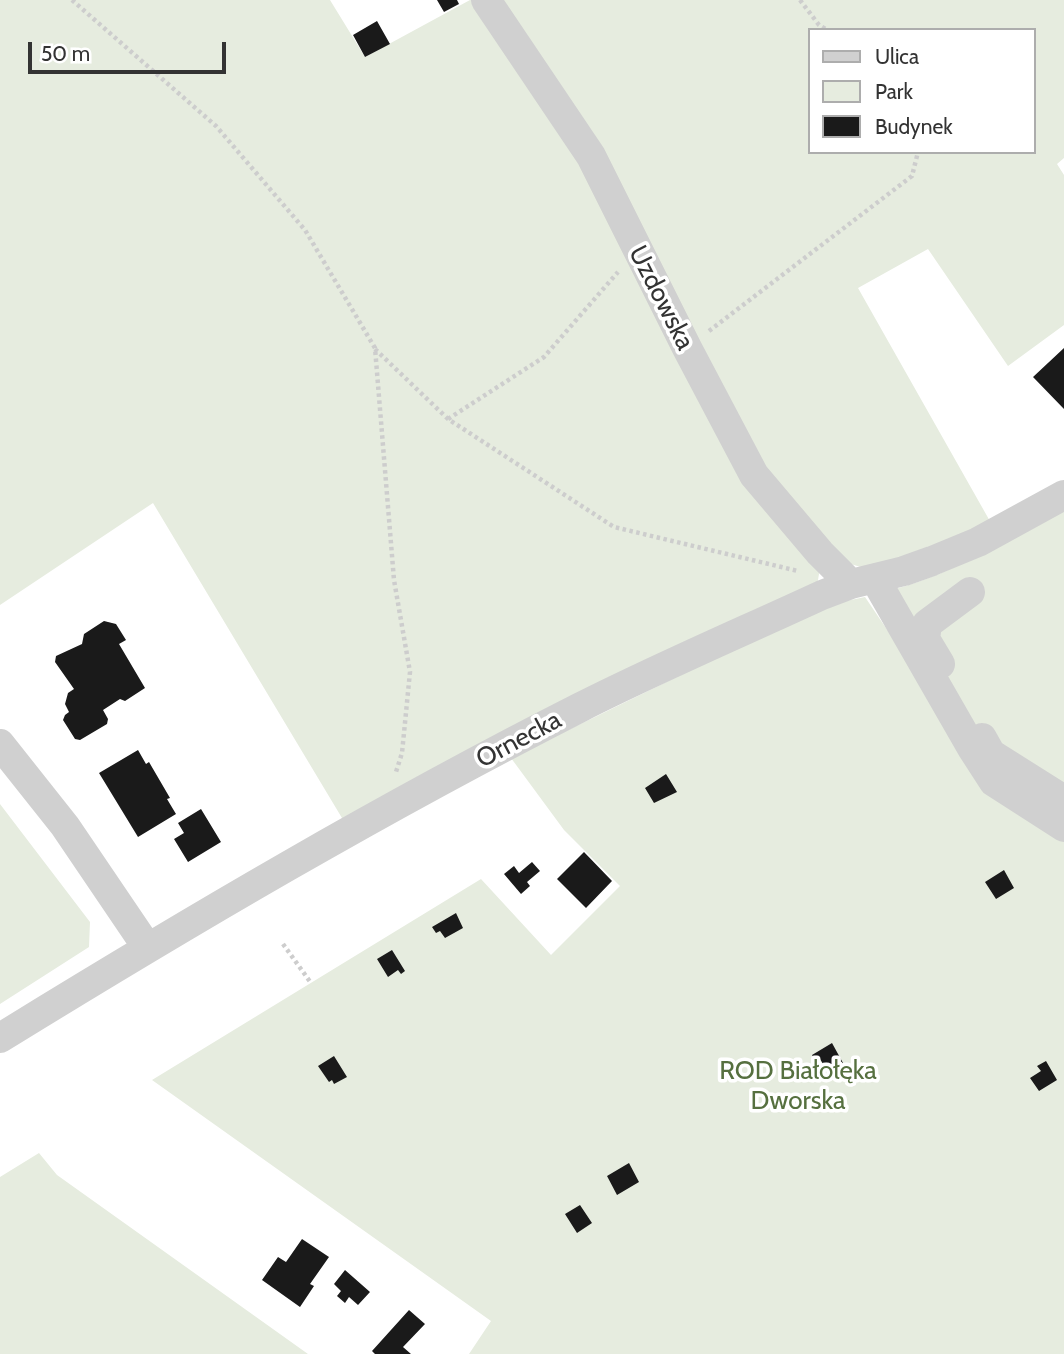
<!DOCTYPE html>
<meta charset="utf-8">
<style>
body{margin:0}
#map{position:relative;width:1064px;height:1354px;overflow:hidden;background:#fff;font-family:Cabin,sans-serif}
canvas{display:block}
.legend{position:absolute;left:808px;top:28px;width:228px;height:126px;box-sizing:border-box;background:#fff;border:2px solid #adadad;margin:0;padding:9px 12px;list-style:none;font-size:21px;color:#333}
.legend li{display:flex;align-items:center;gap:14px;height:35px}
.legend b{width:35px;border:2px solid #adadad}
.scale{position:absolute;left:28px;top:42px;width:198px;height:32px;box-sizing:border-box;border:4px solid #333;border-top:0;padding-left:9px;font-size:21px;line-height:24px;white-space:nowrap;color:#333;-webkit-text-stroke:5px #fff;paint-order:stroke}
</style>
<div id="map">
<canvas width="1064" height="1354"></canvas>
<ul class="legend">
<li><b style="height:9px;background:#d0d0d0"></b>Ulica</li>
<li><b style="height:19px;background:#e6ecdf"></b>Park</li>
<li><b style="height:19px;background:#1a1a1a"></b>Budynek</li>
</ul>
<div class="scale">50 m</div>
</div>
<script>
const ctx = document.querySelector('canvas').getContext('2d');
ctx.lineJoin = 'round';
function fillPath(path, color) { ctx.fillStyle = color; ctx.fill(path, 'evenodd'); }
function stroke(path, color, width, dash) { ctx.strokeStyle = color; ctx.lineWidth = width; ctx.lineCap = dash ? 'butt' : 'round'; ctx.setLineDash(dash || []); ctx.stroke(path); }
function label(font, color, halo, rows, align = 'center') {
  ctx.font = font + ' Cabin,sans-serif'; ctx.lineWidth = 7; ctx.setLineDash([]); ctx.textBaseline = 'middle'; ctx.strokeStyle = halo; ctx.fillStyle = color; for (const [text, x, y, turn = 0] of rows) {
    ctx.save(); ctx.translate(x, y); ctx.rotate((+turn || 0) * Math.PI / 180); ctx.textAlign = isNaN(turn) ? turn : align; if (halo) ctx.strokeText(text, 0, 0); ctx.fillText(text, 0, 0); ctx.restore();
  }
}
fillPath(new Path2D(`
 M0 0H330L365 57 470 0H478L583 163 820 568 817 586 345 823 153 503 0 605Z
 M492 0H1064V158L1057 164 1064 175V325L1008 366 928 249 858 288 991 523 871 570 837 560 782 497ZM810 30H1034V152H810Z
 M1064 503V817L999 776 895 589C957 572 1011 539 1064 503Z
 M865 597 890 634 1064 841V1354H469L491 1321 152 1080 481 879 551 955 620 886 564 830 511 758 822 606Z
 M0 804 90 922 89 947 0 1004Z
 M39 1153 57 1175 308 1354H0V1177Z`), '#e6ecdf');
fillPath(new Path2D(`
 M437 0H457L459 4 444 12Z
 M377 21 390 44 365 57 353 35Z
 M1064 348V409L1033 377Z
 M104 621 116 624 126 640 119 644 145 688 125 701 120 699 103 710 108 719 107 724 80 740 75 739 63 720 65 715 69 712 65 704 68 693 74 689 55 662 56 656 82 644 84 634Z
 M138 750 146 764 149 762 170 798 167 799 176 814 138 837 99 773Z
 M666 774 677 792 654 803 645 788Z
 M201 809 221 842 188 862 174 839 184 833 178 823Z
 M584 852 612 881 586 908 557 879Z
 M532 862 540 871 527 882 530 886 521 894 504 874 514 866 519 873Z
 M1004 870 1014 888 996 899 985 882Z
 M456 913 463 928 445 938 440 931 436 933 432 927Z
 M392 950 405 971 401 974 398 970 388 977 377 959Z
 M832 1043 843 1063 828 1072 820 1059 816 1062 812 1055Z
 M334 1056 347 1077 334 1084 332 1080 329 1082 318 1066Z
 M1046 1061 1057 1080 1039 1091 1030 1078 1041 1071 1037 1066Z
 M629 1163 639 1182 617 1195 607 1176Z
 M580 1205 592 1223 577 1233 565 1214Z
 M302 1239 329 1257 310 1284 314 1286 300 1307 262 1280 278 1257 286 1262Z
 M345 1270 370 1292 358 1305 349 1297 345 1303 337 1296 341 1291 334 1284Z
 M409 1310 425 1324 403 1347 411 1354H375L372 1351Z`), '#1a1a1a');
stroke(new Path2D(`
 M72 0 216 126 305 230 375 348 394 580 410 672 402 753 396 772
 M800 0 819 25 827 30
 M709 331 912 176 918 152
 M375 349 448 419 614 527 798 571
 M448 419 544 357 618 272
 M283 944 311 983`), '#cdcdcd', 4.5, [3.5, 3.5]);
stroke(new Path2D(`
 M486 0 591 156 687 348 754 475 820 553 851 584
 M875 579 972 748 994 782 1064 827
 M940 664 925 639 927 624 970 592
 M982 738 991 754 1064 800
 M0 744 65 826 147 947
 M0 1038C190 921 382 808 581 707 660 667 742 632 822 595L851 584 904 571 932 561 978 542 1064 495`), '#d0d0d0', 30);
label('26px', '#333', '#fff', [
 ["Uzdowska",661,298,63],
 ["Ornecka",519,740,-28]
]);
label('26px', '#56703f', '#fff', [
 ["ROD Białołęka",798,1071],
 ["Dworska",798,1101]
]);
</script>
